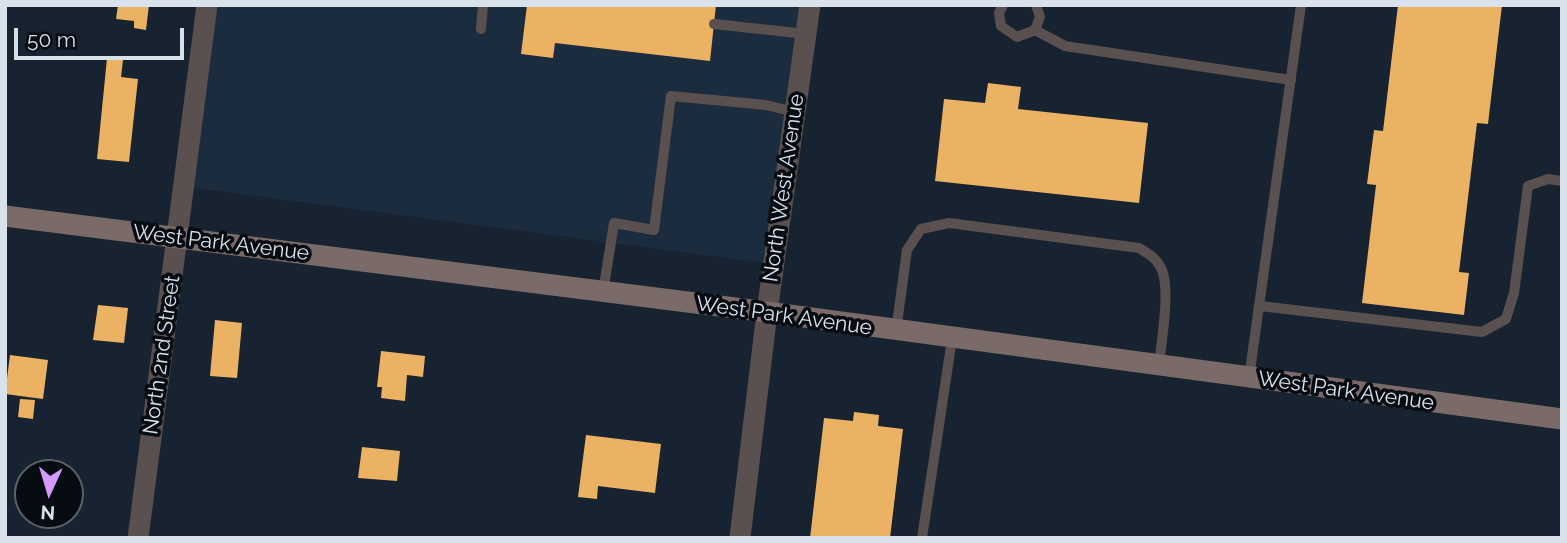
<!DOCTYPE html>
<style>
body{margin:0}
#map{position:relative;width:1567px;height:543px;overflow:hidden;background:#172330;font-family:Raleway,sans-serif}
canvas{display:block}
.frame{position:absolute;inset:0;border:7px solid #d9e1ea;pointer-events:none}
.north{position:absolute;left:14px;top:459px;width:70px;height:70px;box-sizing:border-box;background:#070c12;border:2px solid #5b6168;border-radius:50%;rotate:184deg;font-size:19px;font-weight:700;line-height:28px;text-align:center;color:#d9e1ea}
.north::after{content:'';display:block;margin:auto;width:24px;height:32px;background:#d59bfa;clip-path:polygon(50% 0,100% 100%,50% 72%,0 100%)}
.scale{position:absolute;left:14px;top:28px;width:170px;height:32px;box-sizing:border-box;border:4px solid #d9e1ea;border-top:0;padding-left:9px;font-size:21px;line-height:24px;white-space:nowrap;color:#d9e1ea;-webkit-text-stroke:5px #070c12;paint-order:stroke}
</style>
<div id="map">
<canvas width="1567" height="543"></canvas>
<div class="frame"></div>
<div class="north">N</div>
<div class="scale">50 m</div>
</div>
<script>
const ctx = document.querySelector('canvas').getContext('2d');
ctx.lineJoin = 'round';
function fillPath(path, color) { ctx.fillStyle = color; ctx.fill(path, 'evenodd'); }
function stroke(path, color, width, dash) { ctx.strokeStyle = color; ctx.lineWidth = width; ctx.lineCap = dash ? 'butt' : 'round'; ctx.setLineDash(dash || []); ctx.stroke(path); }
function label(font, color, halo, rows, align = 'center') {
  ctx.font = font + ' Raleway,sans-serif'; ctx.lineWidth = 7; ctx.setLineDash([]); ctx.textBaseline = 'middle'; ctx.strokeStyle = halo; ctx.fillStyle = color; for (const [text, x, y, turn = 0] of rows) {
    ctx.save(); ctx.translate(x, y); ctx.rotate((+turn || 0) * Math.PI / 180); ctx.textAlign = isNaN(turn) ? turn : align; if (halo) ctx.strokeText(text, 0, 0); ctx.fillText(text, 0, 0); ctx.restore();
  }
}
fillPath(new Path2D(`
 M210 5H808L773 264 187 187Z`), '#1b2c3e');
fillPath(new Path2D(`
 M118 5H149L146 30 134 28V21L116 19Z
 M527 5H716L710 61 555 43 553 58 521 54Z
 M1398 5H1502L1488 124 1477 123 1459 272 1469 273 1464 315 1362 303 1376 185 1367 184 1374 130 1383 131Z
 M107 58 123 60 121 77 138 79 129 162 97 159Z
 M988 83 1021 87 1018 109 1148 123 1139 203 935 181 944 99 985 103Z
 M98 305 128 308 124 343 93 340Z
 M215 320 242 323 237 378 210 376Z
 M381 351 425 356 423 377 407 375 405 401 381 398 382 387H377Z
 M10 355 48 360 43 399 5 394Z
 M20 399 35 400 33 419 18 417Z
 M854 412 879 415 878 426 903 429 890 538H810L824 418 853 421Z
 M586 435 661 444 655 493 598 486 597 499 578 497Z
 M362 447 400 451 397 481 358 478Z`), '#ecb263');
stroke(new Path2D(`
 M1003 5 999 13 1001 26 1017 37 1035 30 1040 17 1036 5
 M714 24 806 34
 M481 29 483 5
 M1035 30 1065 46 1291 80
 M603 292 614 223 654 230 671 96 766 105 795 112
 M1260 306 1482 332 1506 319 1514 293 1528 186 1548 179 1562 181
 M896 331 907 250 921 229 949 223 1139 248C1147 253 1155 257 1160 266 1172 285 1161 342 1159 366
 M1249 378 1301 5
 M922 538 952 339`), '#5a504f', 10);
stroke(new Path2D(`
 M138 538 207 5
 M740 538 767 312 810 5`), '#5a504f', 21);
stroke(new Path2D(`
 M5 216 767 312 1562 419`), '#7a6a68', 21);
label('21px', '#d9e1ea', '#070c12', [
 ["North West Avenue",784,188,-82],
 ["West Park Avenue",221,243,7],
 ["West Park Avenue",784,316,8],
 ["North 2nd Street",162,355,-82],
 ["West Park Avenue",1346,391,8]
]);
</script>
